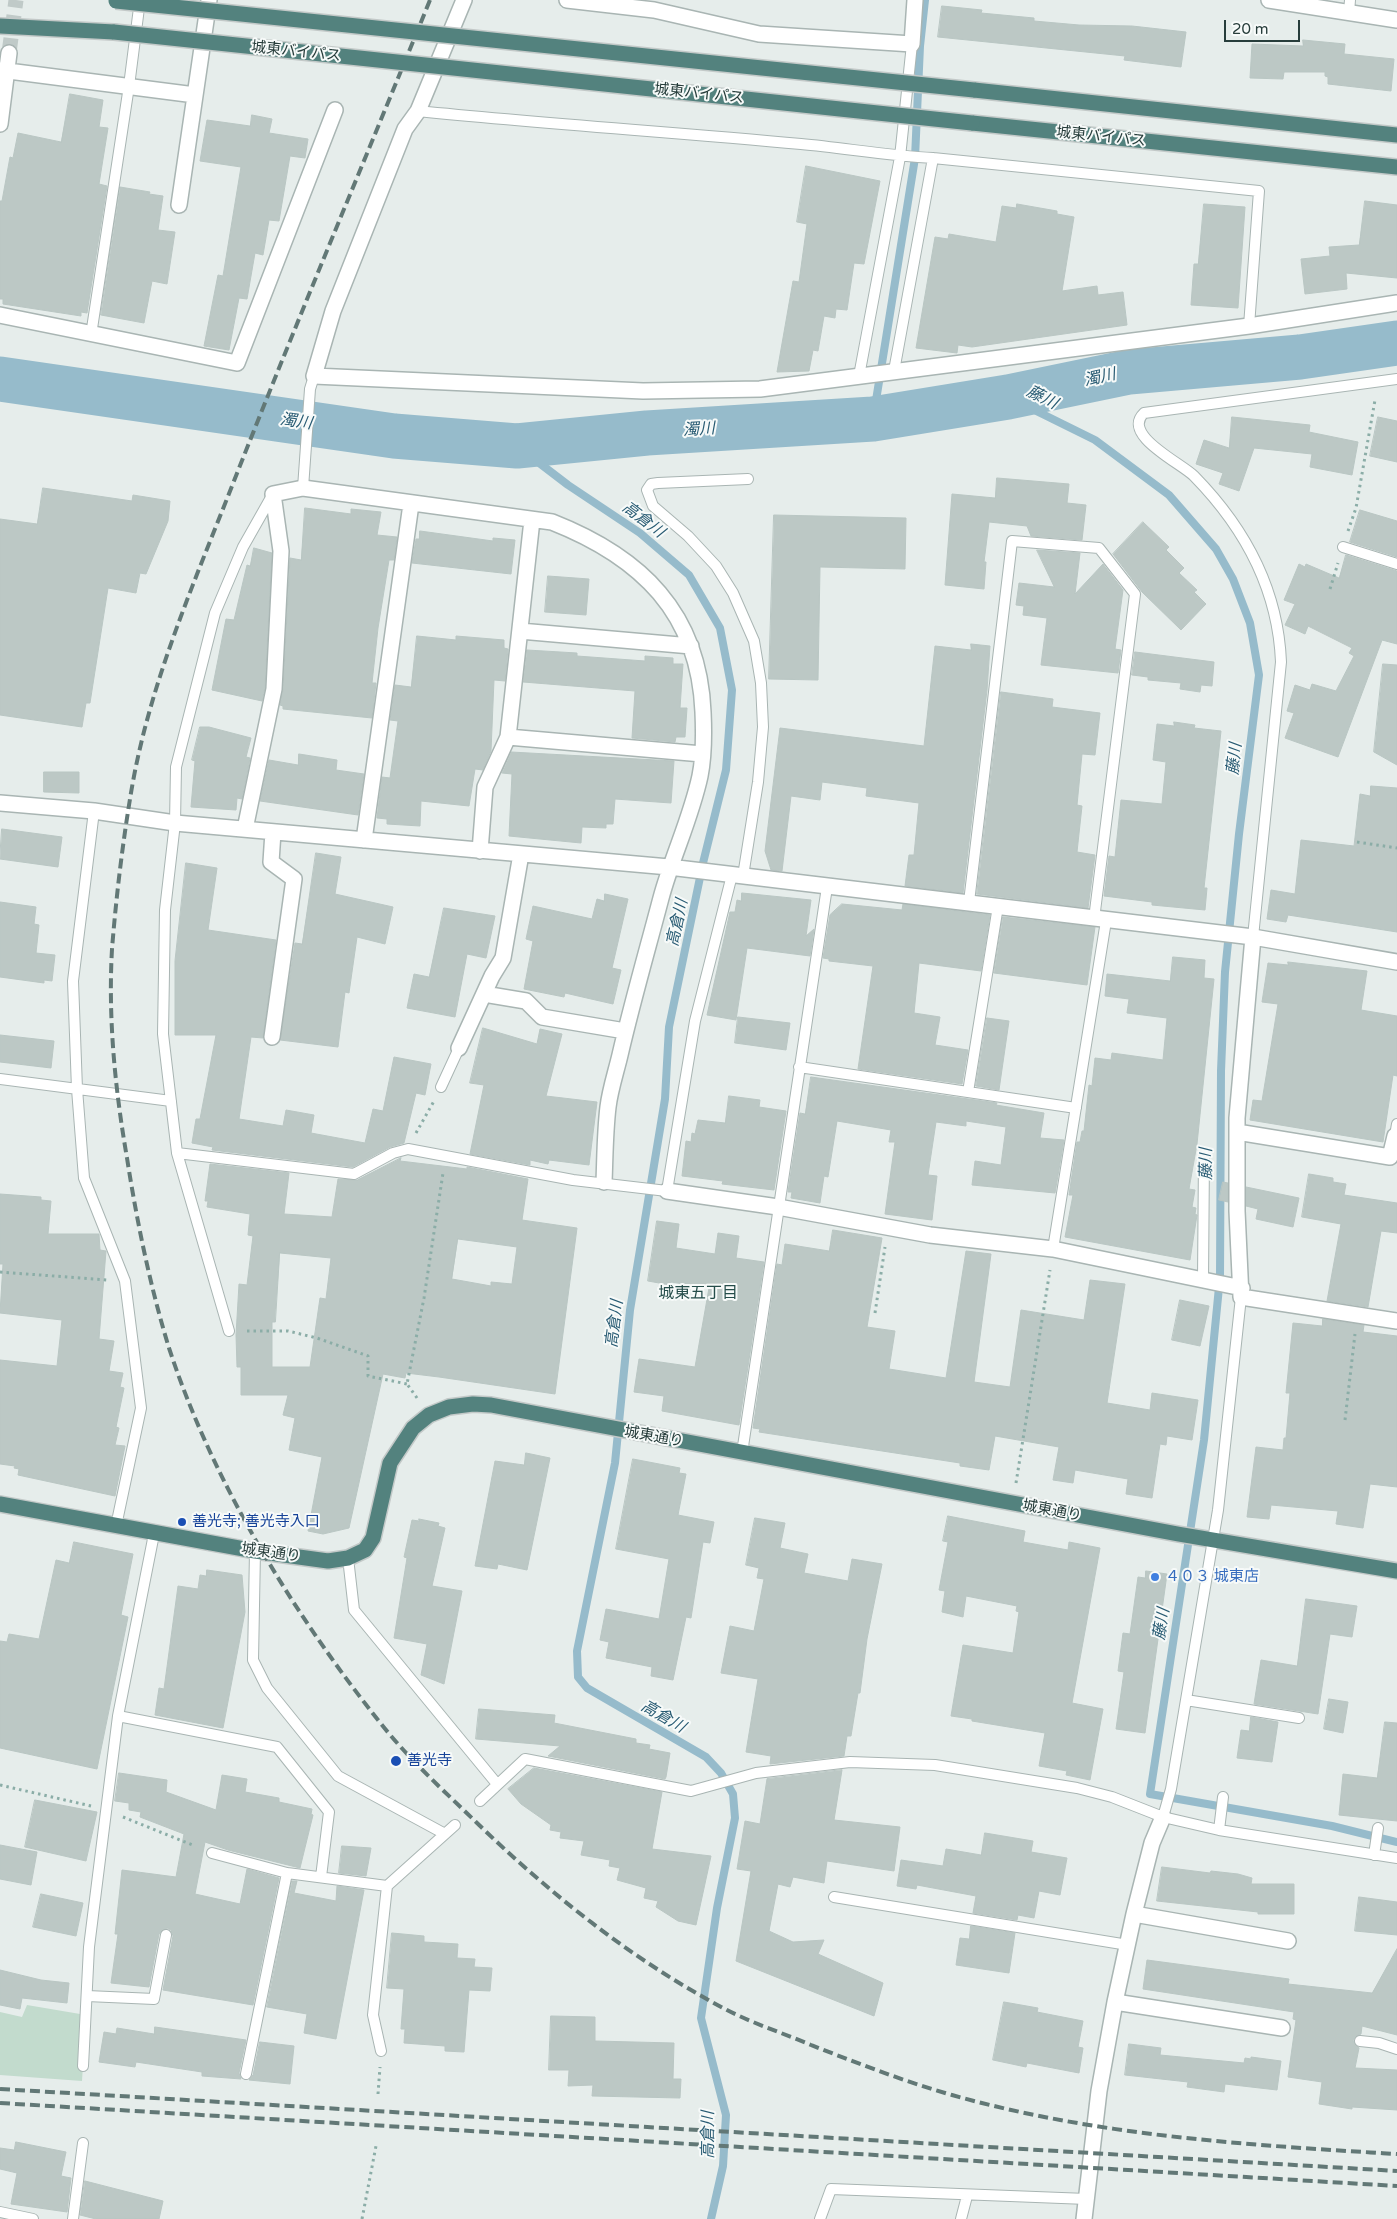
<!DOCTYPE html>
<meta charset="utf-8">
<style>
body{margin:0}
#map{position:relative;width:1397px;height:2219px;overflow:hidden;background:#e6edeb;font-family:"Varela Round",sans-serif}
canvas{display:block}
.scale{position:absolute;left:1224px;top:20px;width:76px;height:22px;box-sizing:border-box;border:2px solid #273d3b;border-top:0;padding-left:6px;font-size:15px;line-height:18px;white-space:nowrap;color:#273d3b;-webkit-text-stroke:4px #f7faf9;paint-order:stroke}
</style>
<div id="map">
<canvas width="1397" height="2219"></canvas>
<div class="scale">20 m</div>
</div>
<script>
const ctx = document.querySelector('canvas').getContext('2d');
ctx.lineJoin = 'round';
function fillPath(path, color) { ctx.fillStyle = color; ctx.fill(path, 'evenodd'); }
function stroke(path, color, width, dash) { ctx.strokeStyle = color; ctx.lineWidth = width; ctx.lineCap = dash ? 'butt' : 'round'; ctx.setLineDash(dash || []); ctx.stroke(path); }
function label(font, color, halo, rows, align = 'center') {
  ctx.font = font + ' "Varela Round","Noto Sans JP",sans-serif'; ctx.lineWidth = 4; ctx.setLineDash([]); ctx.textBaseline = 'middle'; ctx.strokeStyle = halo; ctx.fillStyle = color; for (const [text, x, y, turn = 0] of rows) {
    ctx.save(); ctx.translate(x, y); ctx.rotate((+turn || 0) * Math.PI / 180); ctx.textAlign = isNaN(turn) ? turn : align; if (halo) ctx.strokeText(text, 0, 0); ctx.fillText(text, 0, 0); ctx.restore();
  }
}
fillPath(new Path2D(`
 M27 2005 86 2015 82 2081 0 2075V2012L22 2017Z`), '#c2dbcd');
stroke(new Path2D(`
 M1008 397 1095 440 1169 495 1216 549 1233 579 1250 623 1259 675 1239 834 1225 972 1221 1071 1220 1277 1204 1440 1150 1794 1332 1826 1397 1842
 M873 419 915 158 920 46 925 0
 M517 446 568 485 640 533 689 575 720 628 732 690 726 770 703 863 669 1027 665 1099 630 1310 615 1463 577 1651 578 1677 587 1688 706 1757 721 1773 733 1794 735 1818 717 1908 701 2018 726 2115 723 2166 711 2219`), '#96bbcb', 8);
stroke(new Path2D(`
 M0 379 394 436 517 446 647 433 873 419 1008 397 1129 372 1300 357 1397 343`), '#96bbcb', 45);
const building = new Path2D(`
 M942 6 982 10 981 13 1034 18V21L1079 25 1132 26 1186 32 1181 67 1124 60 1125 56 938 37Z
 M1303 40 1345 44 1344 54 1394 59 1391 91 1328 84V77L1325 76V72H1284L1283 79 1250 78 1252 44 1303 46Z
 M70 94 103 100 99 127 108 128 99 184 107 186 87 313 81 312V316L3 304V299H0V201H2L10 157 13 158 18 133 61 142Z
 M252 115 272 119 269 133 308 139 305 158 290 156 279 221 269 220 263 255 255 253 247 299 239 298 229 350 204 346 218 275 223 276 241 167 200 161 207 120 250 126Z
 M806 166 880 181 864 264 854 263 847 310 836 309 835 318 824 316 818 351 813 350 809 371 777 372 793 281 799 282 807 224 797 222Z
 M120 187 150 192 149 194 163 196 158 230 175 232 167 284 152 281 144 323 101 315Z
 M1365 201 1397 205V278L1346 273 1347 289 1305 294 1301 259 1330 256 1329 247 1359 245Z
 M1017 204 1057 211V214L1074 217 1062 291 1097 286 1098 295 1123 292 1127 325 972 347 958 345 957 353 916 348 935 237 948 239 949 234 996 242 1002 206 1016 208Z
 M1204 204 1245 207 1238 308 1191 305 1194 264H1198Z
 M1232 417 1310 425 1309 432 1358 442 1352 475 1310 467 1312 454 1254 448 1239 491 1219 484 1223 473 1196 464 1204 440 1229 448Z
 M1378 417 1397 421V462L1370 456Z
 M997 478 1069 484 1067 503 1086 505 1082 540 1031 536 1027 526 989 522 984 562H986L984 589 945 585 952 494 995 498Z
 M43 488 132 501 133 495 170 501 168 521 146 574 140 573 136 593 108 588 90 703H86L82 727 0 715V519L37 524Z
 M305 508 351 514V509L381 512 377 535 397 537 394 560H389L378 628 372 683H376L372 718 283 709V706L280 705 283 689 290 558 301 560Z
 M1360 510 1397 521V557L1350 542Z
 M774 515 906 518 905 569 820 567 818 680 769 679Z
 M1143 522 1169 547 1166 550 1184 568 1179 573 1197 590 1194 592 1206 604 1181 630 1142 592 1113 554Z
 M420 531 493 541V538L515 540 511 574 412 563 416 539H419Z
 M254 548 272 553 265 688 262 701 212 690 226 619 234 620 247 565 250 566Z
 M1037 550 1080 553 1075 594 1103 564 1123 590 1115 649 1121 650 1118 673 1041 665 1047 618 1023 615 1024 606 1016 605 1019 583 1054 587Z
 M1346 555 1397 571V644L1382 640 1338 757 1285 738 1294 713 1287 711 1295 685 1310 690 1312 684 1336 691 1354 656 1349 653 1352 648 1308 626 1305 634 1285 625 1295 604 1284 600 1299 564 1305 567 1306 564 1339 578Z
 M548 576 589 579 586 615 545 612Z
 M417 636 456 640V636L504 640V648L508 649 505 681 494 680 491 751 483 770 475 769 469 806 421 801 420 826 387 824V819L377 818 382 777 390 778 398 721 390 720 395 685 411 687Z
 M971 644 990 646 987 690 963 893 905 886 909 855H914L919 803 866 796 867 788 822 782 820 800 791 796 782 871 771 870 765 851 780 728 924 746 935 646 971 650Z
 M527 650 577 653V656L645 661V656L673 658V664H683L680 708H687L685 737H676L675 742 632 738 635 691 523 682Z
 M1135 652 1214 662 1212 686 1201 685 1200 692 1180 689 1181 683 1148 680V677L1132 675Z
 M1383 664 1397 665V765L1374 752Z
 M1001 692 1053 699 1052 707 1100 713 1095 755 1082 754 1077 805 1082 806 1077 852 1095 855 1088 908 977 894Z
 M1174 722 1195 725 1194 728 1221 731 1204 888H1207L1205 910 1152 905V902L1104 896 1109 856 1115 857 1121 800 1162 804 1166 762 1153 760 1157 724 1174 726Z
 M200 727H209L251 738 246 757 250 758 242 799 237 798 236 810 191 807 195 761 192 760Z
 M511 752 674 761 671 803 615 799 613 824H606V828L582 827 581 843 509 836 512 774 502 773Z
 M299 754 337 760 336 770 364 774 358 815 260 801 269 760 298 765Z
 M44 772H79V793L44 792Z
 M1371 786 1397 788V932L1288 915 1286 922 1267 919 1271 890 1295 894 1301 840 1354 846 1360 794 1370 796Z
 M2 829 62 837 58 867 0 859Z
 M316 853 341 857 335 894 393 907 385 944 357 937 349 993 345 992 338 1047 280 1040 295 943 302 944Z
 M186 863 217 868 208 930 276 940 263 1038 251 1037 239 1119 283 1126 286 1110 314 1115 311 1133 365 1143 373 1109 383 1111 394 1057 431 1064 425 1095 416 1093 404 1143 390 1147 353 1167 212 1150 213 1147 192 1143 196 1119H200L216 1035H175V961Z
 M742 893 811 900 806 936 814 929 810 956 747 948 736 1020 707 1015 730 912H735L737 900 741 901Z
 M605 894 628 899 612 968 621 970 613 1004 565 993 564 997 524 989 533 941 526 939 533 906 592 919 597 899 604 901Z
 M0 902 36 907 34 924 39 925 36 953 55 955 52 981 44 980V983L0 977Z
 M842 904 902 910 903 904 990 915 981 971 919 963 914 1013 940 1017 935 1045 968 1050 962 1084 858 1069 873 966 829 961V959L823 958 830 915Z
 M444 908 495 916 486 958 467 954 455 1017 407 1008 414 974 429 977Z
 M1003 917 1095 927 1087 985 994 973Z
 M1173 957 1205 960 1204 978 1214 979 1197 1144 1189 1189 1195 1190 1192 1207 1196 1208 1195 1214 1197 1215 1190 1260 1065 1237 1073 1195H1069L1077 1142H1080L1082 1131H1084L1089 1085 1092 1086 1095 1058 1111 1060 1112 1053 1163 1060 1167 1018 1127 1013 1129 999 1105 996 1107 974 1170 981Z
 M1288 962 1367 971 1361 1010 1397 1016V1076L1393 1075 1383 1142 1250 1120 1253 1100 1262 1101 1278 1004 1262 1002 1268 963 1288 965Z
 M738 1017 790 1023 786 1050 735 1043Z
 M987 1018 1009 1021 999 1090 976 1086Z
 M483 1028 537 1044 540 1029 562 1034 546 1096 597 1102 589 1165 549 1160 548 1164 530 1160V1165L470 1154 484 1085 470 1083Z
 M0 1035 54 1041 51 1068 0 1062Z
 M811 1077 997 1103 996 1105 1044 1113 1040 1138 1064 1140 1055 1193 972 1185 975 1161 1001 1165 1006 1127 966 1121V1126L936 1122 928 1175 937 1176 932 1220 885 1214 895 1142H889L891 1130 837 1121 828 1177 824 1176 820 1203 791 1198 792 1192H788L800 1113 805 1114Z
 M729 1096 760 1100 759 1107 786 1111 774 1190 722 1184 723 1181 682 1176 686 1141 691 1142 692 1133 695 1134 698 1120 725 1123Z
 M401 1158 400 1161 467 1169V1167L528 1179 522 1220 577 1228 555 1394 439 1377 406 1373 405 1378 383 1374 349 1528 323 1534 308 1531 322 1457 289 1450 295 1418 283 1415 288 1395H241V1367H237L236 1335 239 1284 247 1285 253 1236 248 1235 250 1214 207 1207 208 1201H205L210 1164 289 1173 284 1214 332 1217 338 1179 357 1180ZM458 1239 517 1247 512 1284 491 1282V1286L452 1279ZM280 1253 331 1258 326 1299 320 1298 310 1367H272V1322H275Z
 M1309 1174 1333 1178V1182L1346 1184 1344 1195 1397 1203V1233L1381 1231 1368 1307 1327 1301 1341 1224 1302 1217Z
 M1223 1182 1228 1183V1202L1219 1200Z
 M1246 1187 1299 1198 1293 1227 1256 1219 1258 1209 1246 1206Z
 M0 1194 41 1197V1200L51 1201 48 1234H99L100 1250 106 1251 99 1339 114 1341 109 1371 123 1373 120 1387 124 1388 116 1427 119 1428 115 1445 125 1446 115 1496 18 1475 19 1469 14 1468 15 1466 0 1464V1360L57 1366 62 1320 0 1313 3 1264H0Z
 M657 1221 679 1224 676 1248 715 1254 718 1233 739 1236 736 1258 764 1262 739 1425 662 1411 664 1396 634 1392 639 1359 695 1367 709 1288 671 1282 670 1285 648 1281Z
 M833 1230 882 1238 867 1327 895 1331 889 1369 946 1378 966 1251 991 1254 974 1382 1010 1387 1021 1310 1084 1320 1090 1280 1125 1284 1107 1403 1150 1410 1152 1393 1198 1400 1192 1440 1167 1436 1166 1445 1160 1444 1152 1498 1126 1494 1128 1479 1075 1470 1073 1483 1053 1480 1059 1447 995 1436 989 1470 960 1466V1463L759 1432 760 1429 753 1428 777 1264 782 1265 785 1244 829 1251Z
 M1180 1300 1209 1306 1200 1346 1172 1340Z
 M1323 1319 1364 1325 1363 1332 1397 1336V1487L1370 1484 1363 1528 1336 1524 1338 1511 1271 1505 1269 1519 1247 1517 1256 1447 1283 1450 1284 1438H1286L1290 1393H1286L1293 1323 1322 1326Z
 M526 1453 550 1458 527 1570 498 1564 497 1569 475 1566 495 1461 524 1465Z
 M633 1459 680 1468 679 1473 686 1474 678 1515 714 1522 710 1543 703 1542 691 1618 686 1617 673 1680 651 1676 652 1667 606 1658 609 1642 600 1640 606 1609 659 1619 669 1559 616 1549Z
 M948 1516 1025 1531 1023 1542 1068 1550 1069 1542 1100 1548 1072 1703 1103 1709 1090 1780 1066 1775 1067 1771 1039 1766 1045 1733 972 1721V1719L951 1716 963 1645 1013 1653 1019 1612 1016 1611 1017 1606 966 1596 963 1617 942 1612 945 1591 939 1590 948 1542 943 1541Z
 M755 1518 785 1523 780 1548 808 1554 804 1573 848 1581 852 1559 882 1564 867 1639 860 1693H858L851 1736H847L844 1756 770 1764 771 1756 746 1752 758 1679 721 1673 730 1626 754 1631 764 1579 757 1578 759 1568 746 1565Z
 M419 1519 439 1523 438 1526 445 1528 432 1586 462 1591 444 1684 421 1675 427 1644 394 1638 407 1558 404 1557 412 1520 419 1521Z
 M74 1542 133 1554 121 1615 128 1617 97 1769 0 1748V1641L7 1642 9 1634 39 1639 56 1560 69 1563Z
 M207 1570 242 1575 245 1612 223 1728 155 1715 159 1688 164 1689 178 1586 198 1589 200 1575 206 1576Z
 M1146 1571 1167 1574 1145 1733 1116 1729 1124 1672 1118 1671 1123 1633 1130 1634 1138 1577 1145 1578Z
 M1306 1599 1357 1606 1352 1637 1330 1634 1318 1714 1254 1704 1261 1660 1297 1666Z
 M1329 1699 1348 1702 1343 1733 1324 1729Z
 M479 1709 555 1715 554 1723 636 1739V1743L650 1745 649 1749 670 1753 666 1777 665 1779 548 1756 560 1746 476 1739Z
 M1251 1717 1278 1722 1272 1762 1237 1758 1241 1730 1249 1731Z
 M1385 1722 1397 1723V1821L1339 1815 1343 1774 1377 1778Z
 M534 1768 662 1792 652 1849 711 1856 696 1925 678 1921 656 1907 658 1901 644 1898 646 1888 617 1880 620 1868 609 1866 610 1860 581 1855 584 1841 560 1838 561 1832 550 1830 551 1825 521 1804 508 1789Z
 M842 1770 834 1820 900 1827 894 1871 827 1861 824 1883 793 1877 790 1887 778 1884 769 1931 793 1942 824 1940 818 1954 883 1983 874 2016 736 1961 751 1871 737 1869 745 1821 760 1824 767 1779Z
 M119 1773 167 1780 166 1792 216 1810 222 1775 247 1779 245 1792 279 1798V1802L312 1809 311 1814 313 1815 300 1868 228 1850 205 1842 195 1894 240 1904 247 1869 279 1878 253 2005 163 1990 173 1936 171 1930 167 1928 159 1934 149 1987 111 1983 118 1934H115L122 1870 176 1877 184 1834 140 1817 141 1812 129 1810V1803L115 1801Z
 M35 1800 97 1812 86 1861 25 1847Z
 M985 1833 1033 1841 1031 1852 1067 1858 1060 1895 1039 1891 1034 1918 1018 1915 1017 1920 973 1913 976 1896 917 1885 916 1889 897 1886 901 1860 943 1866 946 1849 981 1855Z
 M0 1845 37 1852 31 1885 0 1879Z
 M342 1846 371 1848 366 1876 339 1873Z
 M1162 1867 1210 1873 1211 1871 1238 1874 1252 1878 1251 1884H1294V1914H1258V1912L1157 1901Z
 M292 1881H297L294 1893 336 1901 337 1886 364 1890 336 2039 304 2033 307 2014 267 2007Z
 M41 1894 83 1903 76 1936 33 1927Z
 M1359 1897 1397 1902V1935L1355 1931Z
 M971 1926 1015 1933 1009 1973 956 1965 960 1938 969 1939Z
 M392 1933 424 1936V1942L458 1944 457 1958 475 1959 474 1967 492 1968 490 1991 469 1990 464 2052 445 2051V2046L404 2043 405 2029H401L404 1989 387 1988Z
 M1397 1949V2035L1362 2026 1361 2034 1355 2037 1353 2041 1359 2048 1355 2068 1397 2070V2110L1352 2107V2109L1319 2104 1322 2082 1288 2077 1296 2020 1293 2019 1294 2012 1143 1989 1147 1960 1289 1979 1288 1984 1372 1993Z
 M0 1970 41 1980 69 1983 67 2003 22 1998 20 2009 0 2005Z
 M1004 2002 1038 2008 1037 2012 1083 2021 1078 2047 1083 2048 1079 2073 1027 2063 1026 2067 993 2060Z
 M551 2016 595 2017V2041L674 2043 673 2079H681L680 2098 592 2096 593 2085 568 2086 569 2070H549Z
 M155 2027 246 2040 239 2073 241 2079 202 2076V2072L136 2062 135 2067 99 2062 104 2032 116 2034 117 2028 154 2034Z
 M260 2042 294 2046 290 2084 249 2080 253 2075Z
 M1129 2044 1161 2048 1160 2055 1244 2063 1245 2058 1251 2059V2057L1281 2061 1277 2090 1225 2084 1224 2092 1187 2087 1188 2082 1125 2075Z
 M16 2142 66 2152 61 2176 71 2178 67 2212 11 2204 17 2173 0 2169V2148L14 2150Z
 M85 2181 163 2201 159 2219H96L80 2215Z`);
fillPath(building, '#bcc8c5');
stroke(building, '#b9c6c3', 1);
stroke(new Path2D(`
 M9 53 16 0`), '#c0cac8', 15, [15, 8]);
const service = new Path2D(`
 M1349 12 1350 0
 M418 111C545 124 673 132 801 144 845 148 889 156 933 158L1259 191 1249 326
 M91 335 129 86 140 0
 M894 371 933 158
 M859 376 900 157 912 44
 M303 488 310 389 314 376
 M1343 547 1397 564
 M94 811 73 981 77 1089 84 1178 125 1281 141 1408 116 1526
 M743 876 758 782 763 727 761 683 754 641 733 593 716 566 688 536 653 506 647 490 651 484 658 483 748 479
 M969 902 1012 541 1099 548 1135 594 1094 919
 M1253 937 1281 662C1278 589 1245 528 1194 476 1181 463 1121 435 1144 413L1397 379
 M799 1067 1076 1108
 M0 1079 171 1101
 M441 1087 459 1048
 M968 1092 998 906
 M1395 1136 1397 1124
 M177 1153 354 1174 393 1153 408 1149 573 1180 667 1191 695 1021 732 875
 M1053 1249 1106 921
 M1203 1280 1204 1155
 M229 1331 177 1153 163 1034 165 910 175 823 176 767 215 613 243 547 273 494
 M742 1453 827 887
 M255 1551 253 1660 267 1688 338 1776 445 1834
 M348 1558 354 1610 497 1784
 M1186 1700 1299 1718
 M118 1716 277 1747 329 1812 321 1877
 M480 1801 525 1759 691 1791 756 1773 850 1762 935 1765 1077 1788 1112 1797 1163 1817 1219 1830 1397 1858
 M1163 1817 1171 1789 1218 1510 1241 1297
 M1219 1830 1223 1797
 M212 1853 287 1873 387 1886
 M1374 1855 1378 1828
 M834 1897 1128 1945
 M87 1996 154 1999 166 1935
 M1360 2041 1379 2043 1397 2049
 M381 2051 373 2015 387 1886 455 1825
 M83 2066 89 1947 118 1716 154 1534
 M246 2074 287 1873
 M0 2212 33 2219
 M73 2219 83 2143
 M820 2219 831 2189 1087 2199
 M961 2219 967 2196`);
const minor = new Path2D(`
 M464 0 418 111 405 129 333 311 314 376 643 391 760 389 1249 326 1397 303
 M567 0 654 10 759 34 912 44 915 0
 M1269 0 1397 20
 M0 70 195 95
 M0 124 9 53
 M179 205 209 0
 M0 315 237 363 335 110
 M520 631 691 646
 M508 737 702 754
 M0 803 94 811 175 823 669 867 1253 937 1397 962
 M245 829 274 689 281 551 273 494 303 488 552 522C641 557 699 613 703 712 704 733 704 756 700 776 691 818 672 857 661 898 647 951 632 1003 620 1055 616 1072 610 1090 608 1107 605 1132 605 1157 604 1182
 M364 840 411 504
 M480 851 485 787 508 737 532 520
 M1253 937 1237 1118V1211L1241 1297 1397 1321
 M484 994 526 1001 542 1017 625 1031
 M272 1037 294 879 271 862 273 832
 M459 1048 492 976 503 958 521 854
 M1237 1132 1390 1157 1395 1136
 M667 1191 778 1207 930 1235 1053 1249 1242 1288
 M1134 1914 1288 1941
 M1115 2002 1282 2028
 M1084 2219 1099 2091 1115 2002 1134 1914 1152 1843 1163 1817`);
const trunk = new Path2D(`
 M0 26 114 32
 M974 90 1397 135
 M972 123 1397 167
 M0 1504 255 1551 328 1561 348 1558 365 1550 373 1538 390 1463 413 1428 429 1415 449 1407 473 1404 491 1405 1178 1534 1397 1571`);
stroke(service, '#a9b5b3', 12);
stroke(minor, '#a9b5b3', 18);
stroke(trunk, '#c3c9c8', 18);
stroke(new Path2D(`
 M1348 531 1356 508 1375 400
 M1330 589 1338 563
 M1357 842 1397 848
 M416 1133 434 1101
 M0 1272 107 1280
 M875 1313 885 1247
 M247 1331H288L317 1338 368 1356V1376L407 1384
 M417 1398 407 1384 424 1298 443 1173
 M1345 1420 1355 1334
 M1016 1483 1050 1270
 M0 1785 91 1806
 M123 1817 195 1846
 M378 2094 380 2067
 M362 2219 376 2146`), '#8bada7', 3, [2.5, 4]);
stroke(service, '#fff', 10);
stroke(minor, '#fff', 15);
stroke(trunk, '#53827e', 15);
stroke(new Path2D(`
 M430 0C364 162 296 323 232 486 192 588 147 690 130 799 122 848 116 899 112 949 108 1018 115 1089 127 1158 137 1222 150 1286 169 1348 213 1483 294 1615 382 1725 410 1760 444 1791 476 1822 550 1894 635 1962 727 2010 754 2024 783 2033 811 2045 857 2063 903 2081 952 2095 1097 2136 1247 2145 1397 2154
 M0 2089 1397 2171
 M0 2103 1397 2186`), '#627876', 4, [10, 5]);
const trunkBridge = new Path2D(`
 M116 1 974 90
 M114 32 972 123`);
stroke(trunkBridge, '#c3c9c8', 18, []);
stroke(trunkBridge, '#53827e', 15);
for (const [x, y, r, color] of [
 [182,1522,5,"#1a4fb4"],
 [1155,1577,5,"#3f7fe0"],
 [396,1761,6,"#1a4fb4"]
]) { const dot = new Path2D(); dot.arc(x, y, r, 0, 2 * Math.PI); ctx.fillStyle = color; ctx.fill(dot); stroke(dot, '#f7faf9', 2); }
label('15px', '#273d3b', '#f7faf9', [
 ["城東バイパス",296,52,6],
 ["城東バイパス",699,94,6],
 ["城東バイパス",1101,137,6],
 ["城東通り",654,1437,10],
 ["城東通り",1052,1511,11],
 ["城東通り",271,1553,8]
]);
label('15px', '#164399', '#f7faf9', [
 ["善光寺; 善光寺入口",192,1522],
 ["善光寺",407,1761]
], 'left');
label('15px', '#366cbe', '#f7faf9', [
 ["４０３ 城東店",1165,1577]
], 'left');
label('italic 16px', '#285b73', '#f7faf9', [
 ["濁川",1100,378,-12],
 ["藤川",1042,398,27],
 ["濁川",296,422,8],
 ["濁川",699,430,-4],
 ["高倉川",643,520,37],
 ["藤川",1235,759,-84],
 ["高倉川",678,923,-78],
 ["藤川",1207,1164,-90],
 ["高倉川",615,1324,-83],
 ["藤川",1162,1624,-81],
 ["高倉川",663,1717,30],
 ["高倉川",709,2135,-90]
]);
label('16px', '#254d4a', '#f7faf9', [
 ["城東五丁目",698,1294]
]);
</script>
